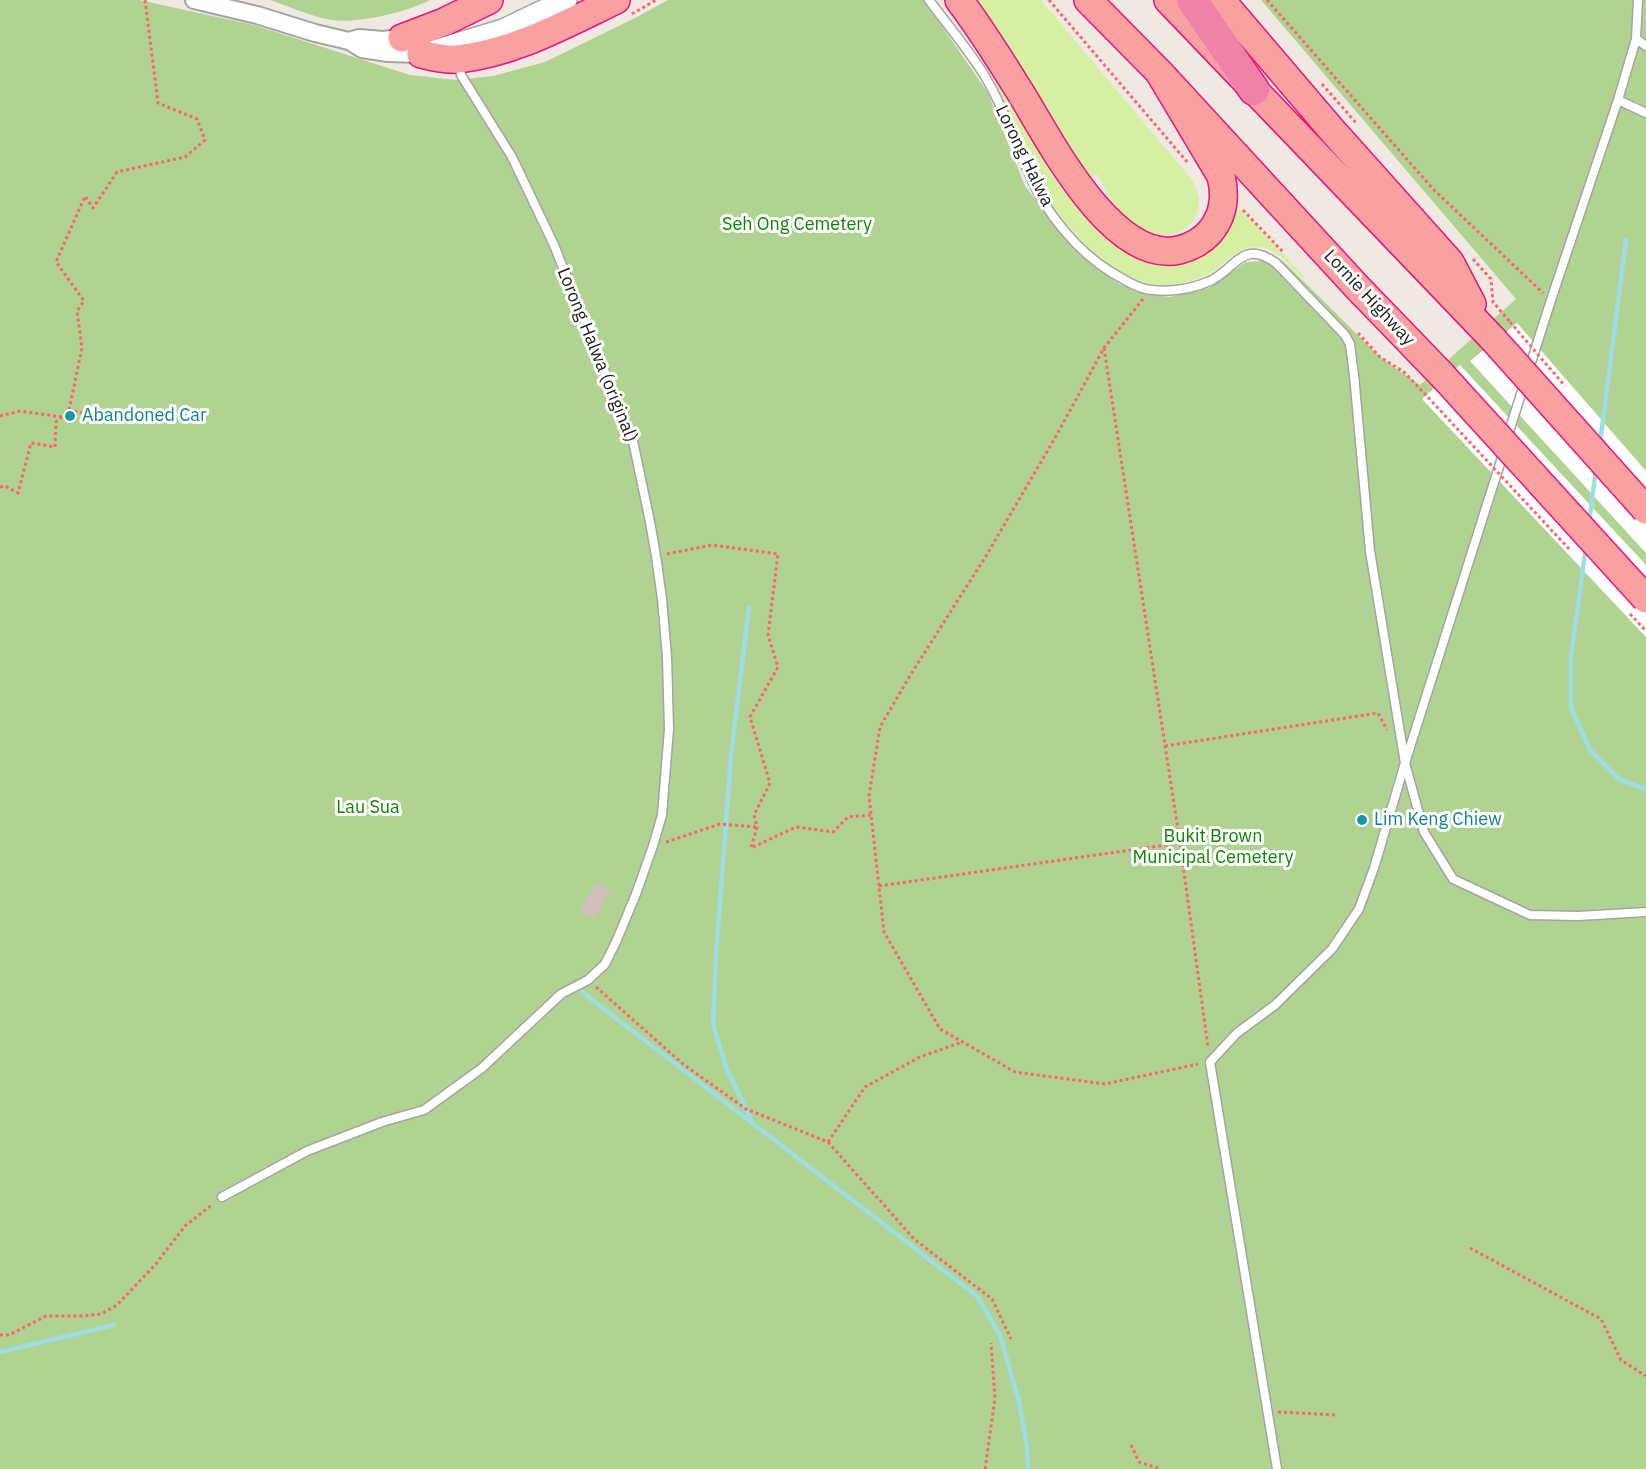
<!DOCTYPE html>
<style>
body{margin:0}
canvas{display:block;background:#f0e9e2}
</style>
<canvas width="1646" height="1469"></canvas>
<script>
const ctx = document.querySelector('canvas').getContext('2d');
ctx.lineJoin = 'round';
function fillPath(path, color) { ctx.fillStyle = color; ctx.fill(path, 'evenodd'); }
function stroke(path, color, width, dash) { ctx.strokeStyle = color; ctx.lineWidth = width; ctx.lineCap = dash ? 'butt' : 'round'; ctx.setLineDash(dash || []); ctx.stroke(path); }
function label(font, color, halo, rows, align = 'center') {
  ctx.font = font + ' "IBM Plex Sans",sans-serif'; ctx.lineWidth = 6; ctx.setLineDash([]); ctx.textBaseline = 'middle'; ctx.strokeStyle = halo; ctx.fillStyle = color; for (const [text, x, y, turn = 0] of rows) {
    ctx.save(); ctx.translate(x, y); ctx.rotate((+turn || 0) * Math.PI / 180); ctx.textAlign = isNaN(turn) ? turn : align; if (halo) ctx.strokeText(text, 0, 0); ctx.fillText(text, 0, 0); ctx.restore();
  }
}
fillPath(new Path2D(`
 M975 0H1041L1193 181C1195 187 1198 193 1199 199 1201 229 1168 244 1143 231 1121 219 1109 195 1097 174L1089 178 1009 49Z
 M999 81 1065 194 1073 191 1151 259 1231 203 1238 207 1307 279 1301 277C1289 265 1276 247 1257 247 1238 246 1226 264 1210 273 1142 309 1089 256 1051 204 1026 168 1014 123 995 84Z`), '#d5f0a2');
fillPath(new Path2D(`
 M0 0H139L254 25 410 75 456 80 493 76 545 62 637 17 668 0H924L988 93 1025 186 1067 241 1119 284 1141 293 1169 297 1209 288 1246 262 1282 260 1380 357 1420 385 1516 299 1261 0H1646V1469H0Z
 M270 0H430C407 12 357 24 331 20 313 17 288 6 270 0Z`), '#b0d392');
fillPath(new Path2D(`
 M1517 323 1646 471V553L1470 361Z
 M1460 365 1646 565V637L1422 399Z`), '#fff');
stroke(new Path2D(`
 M1600 443 1626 240
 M1589 523 1596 469
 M1586 546 1571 657V707L1590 750 1620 780 1646 789
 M749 607 731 756 716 956 713 1024 726 1067 752 1122
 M582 992 977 1296 1000 1335 1019 1402 1027 1447 1028 1469
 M0 1352 114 1325`), '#9ddee2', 4.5);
fillPath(new Path2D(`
 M596 882 610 890 595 920 580 911Z`), '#d0c0bb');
const service = new Path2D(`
 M929 0C947 24 967 48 983 73 1003 106 1015 142 1030 176 1045 212 1078 252 1111 272 1123 279 1138 289 1152 290 1172 292 1192 289 1210 281 1237 268 1242 239 1276 263L1345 335 1350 344 1354 375 1370 551 1405 763 1424 832 1453 879 1530 915 1578 916 1646 912
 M1636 39 1646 46
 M1618 100 1646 113
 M1507 438 1551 300 1618 100 1636 39 1638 0
 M222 1197 307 1151 382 1122 424 1110 482 1068 561 994 588 980 605 964 616 942 636 894 653 846 662 815 669 729 667 657 662 599 656 556 650 522 633 441 573 293 554 245 512 157 461 75 459 63
 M1277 1469 1210 1062 1237 1033 1275 1005 1332 949 1359 909 1374 868 1405 763 1504 451`);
const minor = new Path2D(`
 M194 0 257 15 315 33 349 41 362 49 388 53 421 54
 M349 41 359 38 383 40 402 38`);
const tertiary = new Path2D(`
 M427 53 503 30 566 0`);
const trunk = new Path2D(`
 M959 0C982 30 1002 63 1022 95 1050 141 1113 265 1179 250 1191 247 1202 241 1210 232 1224 215 1226 197 1221 176L1159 72
 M1088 0 1159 72 1357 287 1442 375
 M1168 0 1493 339
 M1221 0 1331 129 1450 262 1472 304
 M402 38 444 22 489 0
 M421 54C433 57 445 60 458 59 514 53 566 24 616 0`);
const motorway = new Path2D(`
 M1192 0 1254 90`);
stroke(service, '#a4a4a4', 11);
stroke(minor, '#a4a4a4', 20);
stroke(tertiary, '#a4a4a4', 24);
stroke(trunk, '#eb1281', 30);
stroke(motorway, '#eb1281', 33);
stroke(new Path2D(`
 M1049 0 1188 163
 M1267 0 1433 189 1543 293
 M632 14 656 0
 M1322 84 1357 124
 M1243 210 1284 253
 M1473 259 1491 279 1493 302 1510 322
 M1143 299 1104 348 1055 438 986 556 911 674 880 727 869 796 884 932 940 1029 1015 1072 1105 1084 1198 1064
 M1358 333 1380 357 1404 372 1424 393
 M1104 348 1180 843 1208 1047
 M69 410 82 348 77 311 84 301 56 262 85 196 93 208 117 172 185 157 205 140 197 119 158 103 145 0
 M0 416 20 411 62 417
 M0 487 5 486 18 493 31 443 55 447 56 422 69 410 100 417
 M667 554 712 545 778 554 768 635 778 667 750 717 770 783 754 815 757 827 751 848 796 827 833 832 848 817 871 815
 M1165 746 1378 713 1387 730
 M666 842 720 824 757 827
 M879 886 1180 843
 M596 987 683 1064 746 1109 828 1142 914 1239 992 1299 1011 1339
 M828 1142 865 1087 920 1057 962 1042
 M1470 1248 1601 1319 1621 1360 1646 1376
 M0 1335H9L46 1316H82L101 1314 117 1305 155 1265 185 1226 213 1204
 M1278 1412 1337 1415
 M1131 1445 1139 1462 1161 1469
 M985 1469 995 1398 991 1343`), '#ff646e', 3, [3, 3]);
stroke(service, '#fff', 8);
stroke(minor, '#fff', 16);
stroke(tertiary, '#fff', 21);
stroke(trunk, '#f8a1a0', 27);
stroke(motorway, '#f081a8', 30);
const trunkBridge = new Path2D(`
 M1493 339 1646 510
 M1442 375 1646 599`);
stroke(trunkBridge, '#eb1281', 30, []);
stroke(new Path2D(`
 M1510 322 1565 386
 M1424 393 1570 550
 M1630 614 1646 631`), '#ff646e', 3, [3, 3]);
stroke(trunkBridge, '#f8a1a0', 27);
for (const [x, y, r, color] of [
 [70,416,6,"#0f9aa8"],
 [1362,820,6,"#0f9aa8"]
]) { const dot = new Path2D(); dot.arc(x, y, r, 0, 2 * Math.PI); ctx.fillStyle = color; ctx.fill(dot); stroke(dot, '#fff', 2); }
label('18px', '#1d1d1d', '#fff', [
 ["Lorong Halwa",1024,156,64],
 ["Lornie Highway",1369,298,47],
 ["Lorong Halwa (original)",597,355,68]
]);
label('18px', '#0c8600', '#fff', [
 ["Seh Ong Cemetery",797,225],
 ["Lau Sua",368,808],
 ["Bukit Brown",1213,837],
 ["Municipal Cemetery",1213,858]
]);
label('18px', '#0d838f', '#fff', [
 ["Abandoned Car",82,416],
 ["Lim Keng Chiew",1374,820]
], 'left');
</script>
